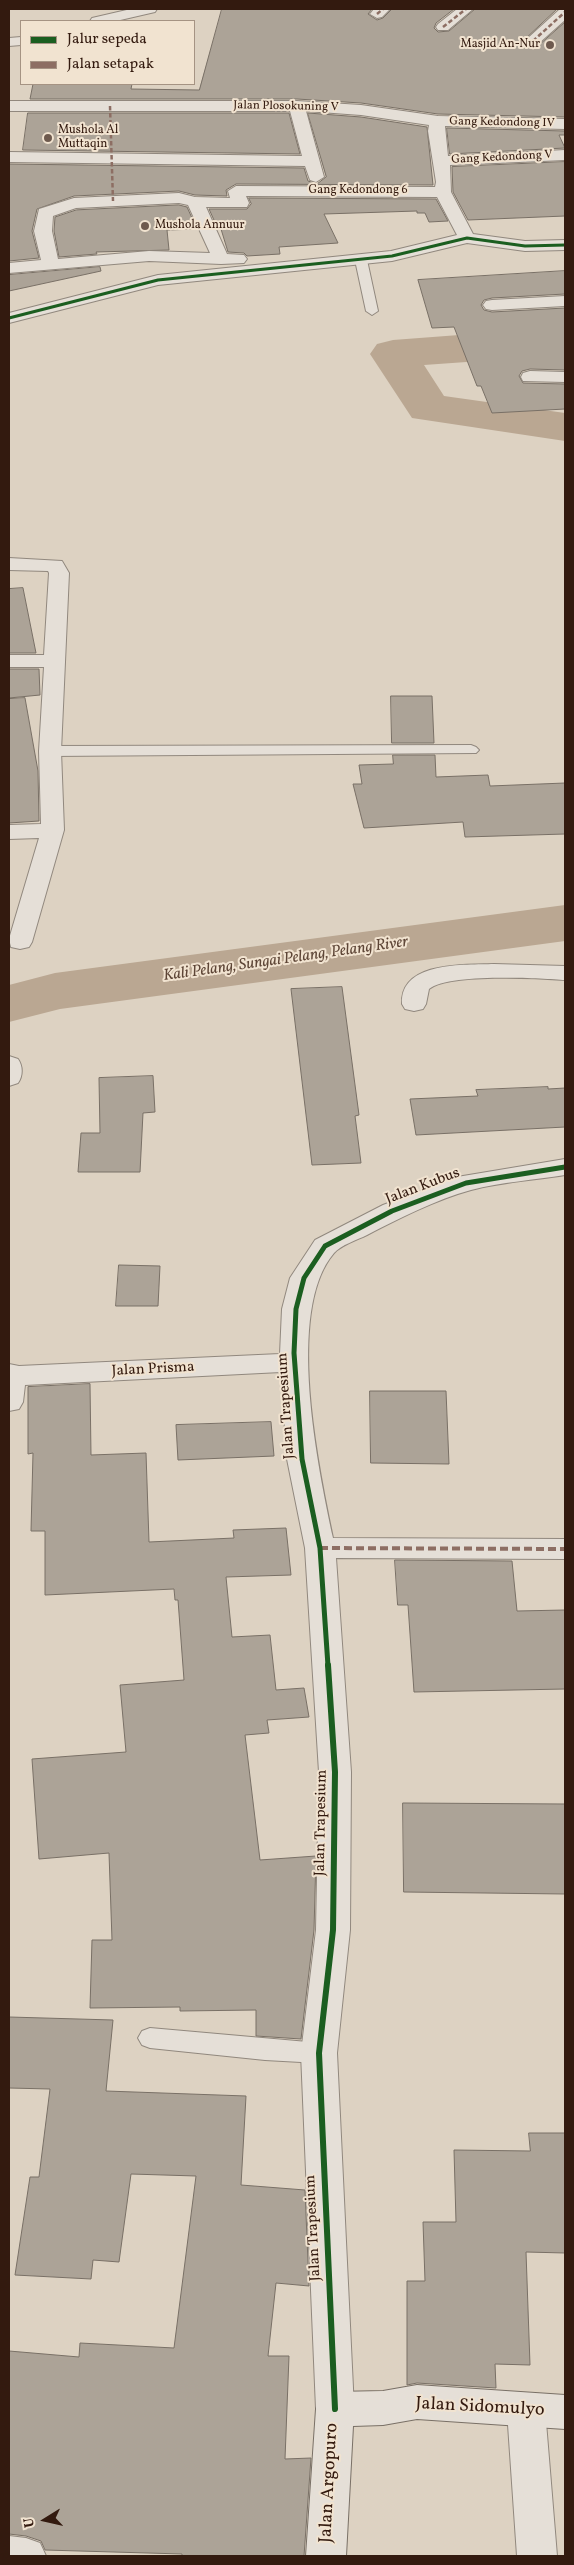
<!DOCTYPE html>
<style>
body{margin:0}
#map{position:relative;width:574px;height:2565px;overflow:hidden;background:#ddd2c2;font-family:Vollkorn,serif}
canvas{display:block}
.frame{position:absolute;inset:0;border:10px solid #331a0f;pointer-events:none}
.legend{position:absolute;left:20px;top:20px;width:175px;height:65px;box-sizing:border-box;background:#f1e3d0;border:1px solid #a59383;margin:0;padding:6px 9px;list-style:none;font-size:15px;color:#331a0f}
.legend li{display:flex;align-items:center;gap:10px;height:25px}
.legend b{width:25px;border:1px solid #a59383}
.north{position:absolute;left:20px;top:2495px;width:50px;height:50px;-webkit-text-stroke:4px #f1e3d0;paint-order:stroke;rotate:260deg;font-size:14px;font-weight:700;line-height:20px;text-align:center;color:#331a0f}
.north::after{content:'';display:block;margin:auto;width:18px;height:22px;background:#331a0f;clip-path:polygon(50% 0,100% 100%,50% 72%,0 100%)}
</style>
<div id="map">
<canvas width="574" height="2565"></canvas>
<div class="frame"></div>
<ul class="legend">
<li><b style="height:6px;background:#1b5e20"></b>Jalur sepeda</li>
<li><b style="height:6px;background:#8d6e63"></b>Jalan setapak</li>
</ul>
<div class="north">U</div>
</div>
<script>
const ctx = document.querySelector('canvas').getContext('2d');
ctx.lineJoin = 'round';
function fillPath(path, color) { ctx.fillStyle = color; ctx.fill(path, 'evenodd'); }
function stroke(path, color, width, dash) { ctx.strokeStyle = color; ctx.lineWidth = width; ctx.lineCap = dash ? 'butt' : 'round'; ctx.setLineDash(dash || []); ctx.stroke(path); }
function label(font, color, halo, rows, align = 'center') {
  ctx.font = font + ' Vollkorn,serif'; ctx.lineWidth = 4; ctx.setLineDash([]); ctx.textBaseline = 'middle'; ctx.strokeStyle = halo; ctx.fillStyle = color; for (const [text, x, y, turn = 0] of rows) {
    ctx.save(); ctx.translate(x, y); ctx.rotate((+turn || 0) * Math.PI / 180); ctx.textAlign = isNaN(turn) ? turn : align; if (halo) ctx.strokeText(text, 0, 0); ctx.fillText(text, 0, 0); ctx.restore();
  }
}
fillPath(new Path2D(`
 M565 327V355L424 365 444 396 565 413V441L412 418 370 354 377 344 393 340Z
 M565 905V941L60 1009 9 1022V985L55 973Z`), '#baa792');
const building = new Path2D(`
 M222 9H372L368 14 377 20 383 18 392 9H454L436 23 434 28 438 32 449 31 475 9H557L523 41 528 46 539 45 565 22V117L438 114 361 103 297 99H30L33 84H132L131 89 199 90Z
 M28 113H289L300 154 23 150Z
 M308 113 361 117 427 127 433 185 236 184 226 190 227 196 195 195 179 191 74 196 37 209 32 231 39 258 9 261V164L304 168 308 181 317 184 326 177Z
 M447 128 565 131V135H559L565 148 450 154Z
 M565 162V216L468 220 453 192 452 167Z
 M249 198 436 199 448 221 429 222 425 213H417V211L324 214 338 243 279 247 280 254 247 256 244 253 228 252 221 229H218L209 209H247L251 204Z
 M179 205 187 207 197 229 167 230 169 250 96 252 97 254 59 257 54 231 55 217 76 210Z
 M100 267 101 271 9 291V275Z
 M565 271V294L492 298 484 300 481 305 484 310 492 312 565 308V370L530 369 522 371 519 376 523 383 565 384V409L492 413 481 386H477L454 327 432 328 418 280Z
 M23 588 36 653H9V589Z
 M9 669H39L40 695 9 698Z
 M391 696H432L434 743H392Z
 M25 698 38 771 39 821 9 823V699Z
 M393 755H435L436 777 488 775 490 786 565 783V834L465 837 463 822 364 828 353 784H362L359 765 393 764Z
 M342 987 359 1115 355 1116 361 1163 312 1165 291 989Z
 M153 1076 155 1112 143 1113 140 1172H78L81 1133H100L99 1078Z
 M548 1087V1089L565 1088V1127L416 1135 410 1099 478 1096 476 1090Z
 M119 1265 160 1266 158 1306H116Z
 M90 1384 91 1455 146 1453 149 1542 234 1538 233 1530 286 1528 291 1575 226 1577 232 1637 270 1635 276 1690 304 1688 309 1717 267 1720 269 1733 245 1735 260 1860 316 1856 314 1930 301 2039 256 2036V2010L180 2011V2007L90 2008 92 1940H112L109 1853 39 1859 32 1759 126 1752 120 1685 184 1680 178 1600H175L174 1589 45 1595V1531H31L33 1453 28 1454V1387Z
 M370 1391H446L449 1464 371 1463Z
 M271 1422 274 1456 178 1460 176 1425Z
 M395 1560 512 1561 517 1611 565 1610V1689L414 1692 408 1605H398Z
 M403 1803 565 1804V1894L404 1892Z
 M9 2017 113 2020 106 2091 246 2096 241 2185 305 2190 309 2286 276 2283 268 2356H289L285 2459 311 2458 304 2556H182V2554L45 2550 41 2541 26 2536 9 2534V2351L79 2357 80 2343 174 2348 196 2176 131 2174 119 2262 93 2260 91 2279 15 2275 30 2177H39L50 2089 9 2088Z
 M529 2133H565V2253L526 2252 530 2365 495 2364 496 2388 417 2383 407 2385V2281H425L423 2222H456L454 2150 530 2151Z`);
fillPath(building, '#aca397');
stroke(building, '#797066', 1);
const service = new Path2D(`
 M361 256 367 260 378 311 372 315 366 311 355 260Z
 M471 745 476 747 479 750 476 753 50 756 42 751 50 746Z
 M150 2028 319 2043 327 2046 331 2053 327 2060 319 2063 265 2060 150 2048 142 2045 138 2038 142 2031Z`);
const minor = new Path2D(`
 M374 9H390L382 17 377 18 370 14Z
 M457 9H473L448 30H438L436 27 438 24Z
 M560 9H565V20L538 44H528L525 41 528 38Z
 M9 101H297L361 105 438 116 565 119V129L445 126 448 156 565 150V160L450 165 451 192 473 234 525 241 565 240V250L525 251 467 243 392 261 158 285 9 323V313L158 275 391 251 457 235 437 197 246 196 249 203 247 207H206L227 254 244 255 247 259 244 263 221 264 149 261 9 273V263L41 260 34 231 39 209 74 198 179 193 195 197 230 198 228 191 236 186 435 187 436 182 428 131 429 125 361 115 306 111 324 177 316 182 310 180 305 166 9 162V152L302 156 290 111H9ZM179 203 188 205 210 253 149 251 58 259 52 231 53 216 76 208Z
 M565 296V306L492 310 486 309 483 305 486 301 492 300Z
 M530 371 565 372V382L523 381 521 377 523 373Z
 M9 558 62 561 69 573 61 751 64 830 32 942 29 947 20 949 11 947 9 939 39 838 9 839V825L41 824 39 751 44 667H9V655H44L49 573 48 571 9 570Z
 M494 964 565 966V980C539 978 448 973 429 989L426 1004 423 1009 414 1011 405 1009 402 1004C400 961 465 965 494 964Z
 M9 1056 18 1059C23 1066 23 1076 18 1083L9 1086Z
 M565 1159V1175C535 1180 501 1182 471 1190 435 1200 400 1218 367 1235 357 1240 341 1245 334 1253 285 1310 318 1468 333 1538L565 1539V1559L336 1558 351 1772 350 1930 337 2053 354 2409 349 2421 335 2426 321 2421 316 2409 301 2053 316 1930 319 1772 305 1548 287 1459 281 1372 25 1385 23 1402 19 1409 9 1411V1364L19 1366 280 1354 282 1309 290 1278 315 1240 383 1205 457 1177Z
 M526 2393 540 2398 545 2410 557 2556H517L507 2410 512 2398Z
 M9 2536 26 2538 40 2543 46 2556H9Z`);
const tertiary = new Path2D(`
 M131 9H157L155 12 116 21H90L92 18Z
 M21 37V45L9 46V38Z`);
const secondary = new Path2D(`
 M417 2385 565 2395V2429L417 2419 383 2425 353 2426 346 2556H306L316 2409 321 2397 335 2392 383 2391Z`);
stroke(service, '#91887e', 2);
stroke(minor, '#91887e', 2);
stroke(tertiary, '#91887e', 2);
stroke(secondary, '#797066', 2);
fillPath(service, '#e5dfd7');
fillPath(minor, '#e5dfd7');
fillPath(tertiary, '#e5dfd7');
fillPath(secondary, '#e5dfd7');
stroke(new Path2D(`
 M377 14 383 9
 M443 27 466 9
 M533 41 565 12
 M110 106 113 201`), '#8d6e63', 2.5, [4.5, 2.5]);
stroke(new Path2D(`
 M320 1548 565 1549`), '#8d6e63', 4, [8, 4]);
stroke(new Path2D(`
 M9 318 158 280 392 256 467 238 525 246 565 245`), '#1b5e20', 3);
stroke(new Path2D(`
 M328 1666 320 1548 302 1459 294 1353 296 1309 304 1278 325 1246 392 1211 466 1183 565 1167`), '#1b5e20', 5);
stroke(new Path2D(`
 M328 1665 335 1772 333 1930 319 2053 335 2409`), '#1b5e20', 6);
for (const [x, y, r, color] of [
 [550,45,5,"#6e5a4e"],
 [48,138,5,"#6e5a4e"],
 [145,226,5,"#6e5a4e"]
]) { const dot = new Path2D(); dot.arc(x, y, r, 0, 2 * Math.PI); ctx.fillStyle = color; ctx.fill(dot); stroke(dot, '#f1e3d0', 2); }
label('12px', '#331a0f', '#f1e3d0', [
 ["Masjid An-Nur",540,45,"right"],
 ["Mushola Al",58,131],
 ["Muttaqin",58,145],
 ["Mushola Annuur",155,226]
], 'left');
label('12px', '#331a0f', '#f1e3d0', [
 ["Jalan Plosokuning V",286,107,1],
 ["Gang Kedondong IV",502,123,1],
 ["Gang Kedondong V",502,158,-3],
 ["Gang Kedondong 6",358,191]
]);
label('15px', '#331a0f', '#f1e3d0', [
 ["Jalan Kubus",423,1187,-21],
 ["Jalan Prisma",153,1370,-3],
 ["Jalan Trapesium",287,1406,-94],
 ["Jalan Trapesium",322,1823,-89],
 ["Jalan Trapesium",314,2228,-93]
]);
label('italic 16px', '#5d4536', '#f1e3d0', [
 ["Kali Pelang, Sungai Pelang, Pelang River",286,960,-8]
]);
label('18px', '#331a0f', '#f1e3d0', [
 ["Jalan Sidomulyo",480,2408,3],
 ["Jalan Argopuro",330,2483,-87]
]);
</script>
